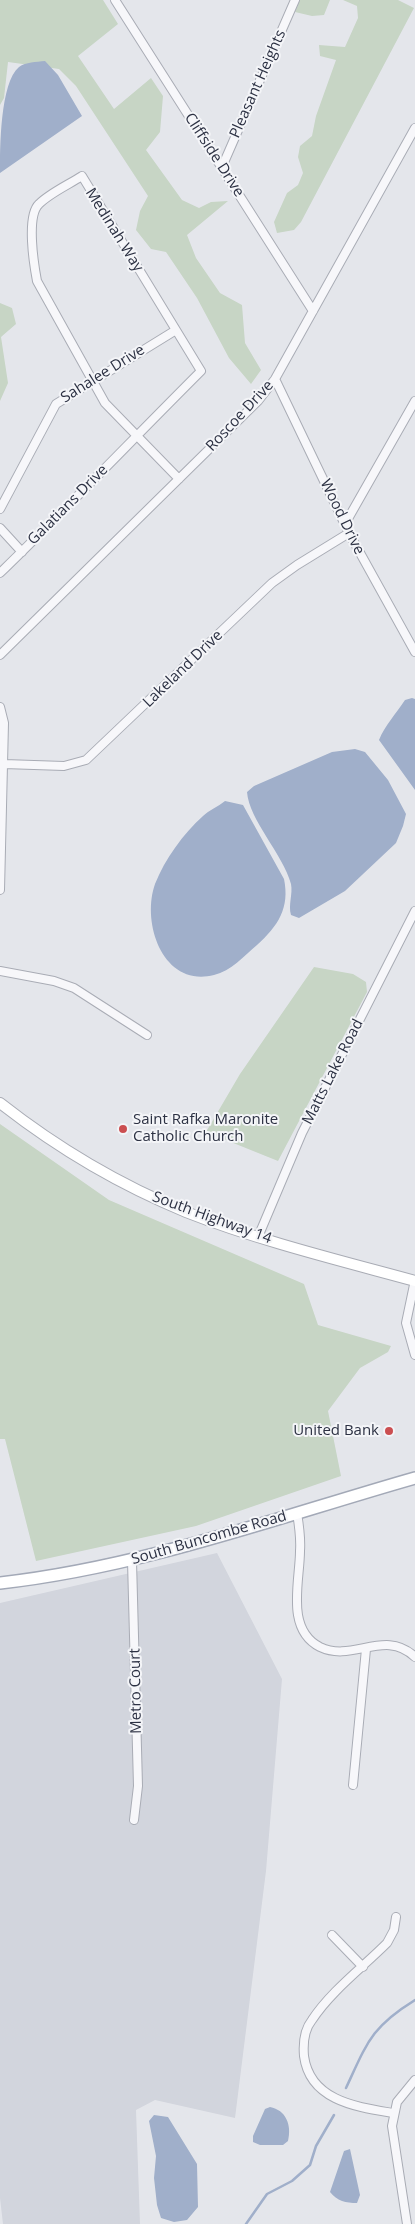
<!DOCTYPE html>
<style>
body{margin:0}
canvas{display:block;background:#e4e6eb}
</style>
<canvas width="415" height="2224"></canvas>
<script>
const ctx = document.querySelector('canvas').getContext('2d');
ctx.lineJoin = 'round';
function fillPath(path, color) { ctx.fillStyle = color; ctx.fill(path, 'evenodd'); }
function stroke(path, color, width, dash) { ctx.strokeStyle = color; ctx.lineWidth = width; ctx.lineCap = dash ? 'butt' : 'round'; ctx.setLineDash(dash || []); ctx.stroke(path); }
function label(font, color, halo, rows, align = 'center') {
  ctx.font = font + ' "Open Sans",sans-serif'; ctx.lineWidth = 4; ctx.setLineDash([]); ctx.textBaseline = 'middle'; ctx.strokeStyle = halo; ctx.fillStyle = color; for (const [text, x, y, turn = 0] of rows) {
    ctx.save(); ctx.translate(x, y); ctx.rotate((+turn || 0) * Math.PI / 180); ctx.textAlign = isNaN(turn) ? turn : align; if (halo) ctx.strokeText(text, 0, 0); ctx.fillText(text, 0, 0); ctx.restore();
  }
}
fillPath(new Path2D(`
 M217 1553 282 1679 266 1871 235 2118 155 2100 136 2110 140 2224H3L0 2198V1603Z`), '#d2d5dd');
fillPath(new Path2D(`
 M0 0H103L118 24 78 56 114 109 151 78 163 96 160 132 146 150 182 200 199 208 211 202 228 201 187 235 196 258 220 293 242 305 245 343 261 370 251 384 229 358 197 298 166 252 151 249 136 230 140 211 148 196 76 86 59 69 8 62 4 98 0 105Z
 M300 0H330L324 15 312 16 295 12Z
 M343 0H398L414 8 301 222 294 230 277 233 274 222 287 193 298 185 303 173 298 157 300 146 312 136 316 116 336 60 320 56 319 45 345 47 358 18 357 6Z
 M0 303 12 308 16 324 1 337 8 383 0 401Z
 M314 967 353 974 366 982 367 992 278 1161 206 1132 240 1074Z
 M0 1124 109 1200 304 1284 318 1325 391 1346 388 1352 360 1368 328 1411 341 1476 196 1526 36 1561 5 1439H0Z`), '#c7d5c5');
fillPath(new Path2D(`
 M45 61 58 75 82 116 0 173C0 148 0 83 19 67 26 62 36 62 45 61Z
 M412 698 415 699V790L379 740C385 725 396 714 405 700Z
 M355 749 365 752 388 780 406 814 403 826 396 843 345 891 299 918 291 915C288 905 293 894 291 884 283 854 249 820 247 792L254 786 332 752Z
 M225 801 243 805 284 879C290 908 278 926 257 945 244 956 231 971 214 975 163 988 141 923 155 884 165 859 183 834 203 816 209 810 218 807 225 801Z
 M270 2107C286 2110 292 2125 288 2141L283 2145H260L253 2142V2136L265 2109Z
 M154 2115 168 2117 197 2164 198 2207 187 2220 174 2222 161 2218 157 2205 154 2178 156 2156 149 2121Z
 M350 2149 360 2195 357 2203C346 2203 337 2201 330 2192L344 2151Z`), '#a0afca');
stroke(new Path2D(`
 M346 2088C367 2043 371 2027 415 2000
 M246 2224 267 2194 292 2181 310 2165 316 2146 334 2115`), '#a0afca', 2.5);
const minor = new Path2D(`
 M115 0 313 311
 M222 167 295 0
 M275 379 349 533 415 652
 M0 509 56 404 176 330
 M345 524 415 401
 M0 528 22 552
 M0 573C68 507 134 438 201 371L82 176C68 185 50 193 39 204 26 216 34 265 37 281L105 403 179 479
 M0 655 258 401 275 379 415 128
 M0 707 4 723 0 890
 M4 764 64 766 86 760 272 583 297 565 349 533
 M0 971 54 981 74 988 147 1035
 M258 1237 302 1133 415 911
 M415 1280 406 1323 415 1355
 M297 1513C299 1525 301 1538 300 1551 300 1581 285 1629 320 1647 353 1663 385 1628 415 1657
 M132 1561 138 1786 134 1820
 M353 1785 366 1649
 M332 1935 363 1967
 M393 2113C357 2107 310 2101 304 2056 303 2044 304 2030 312 2020 331 1991 362 1968 387 1943L394 1930 396 1917
 M407 2224 392 2126 397 2102 415 2080`);
const secondary = new Path2D(`
 M0 1103C56 1147 120 1185 186 1212 260 1241 338 1260 415 1281`);
const primary = new Path2D(`
 M0 1583C143 1567 278 1517 415 1478`);
stroke(minor, '#a9acb5', 10);
stroke(secondary, '#a9acb5', 12);
stroke(primary, '#a3a9b7', 14);
stroke(minor, '#f7f7fa', 8);
stroke(secondary, '#fff', 10);
stroke(primary, '#fff', 11);
for (const [x, y, r, color] of [
 [123,1129,5,"#cb4e50"],
 [389,1431,5,"#cb4e50"]
]) { const dot = new Path2D(); dot.arc(x, y, r, 0, 2 * Math.PI); ctx.fillStyle = color; ctx.fill(dot); stroke(dot, '#f4f5f8', 2); }
label('15px', '#2c3143', '#f4f5f8', [
 ["Pleasant Heights",258,84,-66],
 ["Cliffside Drive",214,155,57],
 ["Medinah Way",114,230,58],
 ["Sahalee Drive",103,374,-32],
 ["Roscoe Drive",240,416,-47],
 ["Galatians Drive",68,505,-45],
 ["Wood Drive",342,517,64],
 ["Lakeland Drive",183,669,-44],
 ["Matts Lake Road",333,1072,-63],
 ["South Highway 14",212,1218,20],
 ["South Buncombe Road",209,1538,-16],
 ["Metro Court",136,1691,-91]
]);
label('15px', '#2c3143', '#f4f5f8', [
 ["Saint Rafka Maronite",133,1120],
 ["Catholic Church",133,1137],
 ["United Bank",379,1431,"right"]
], 'left');
</script>
